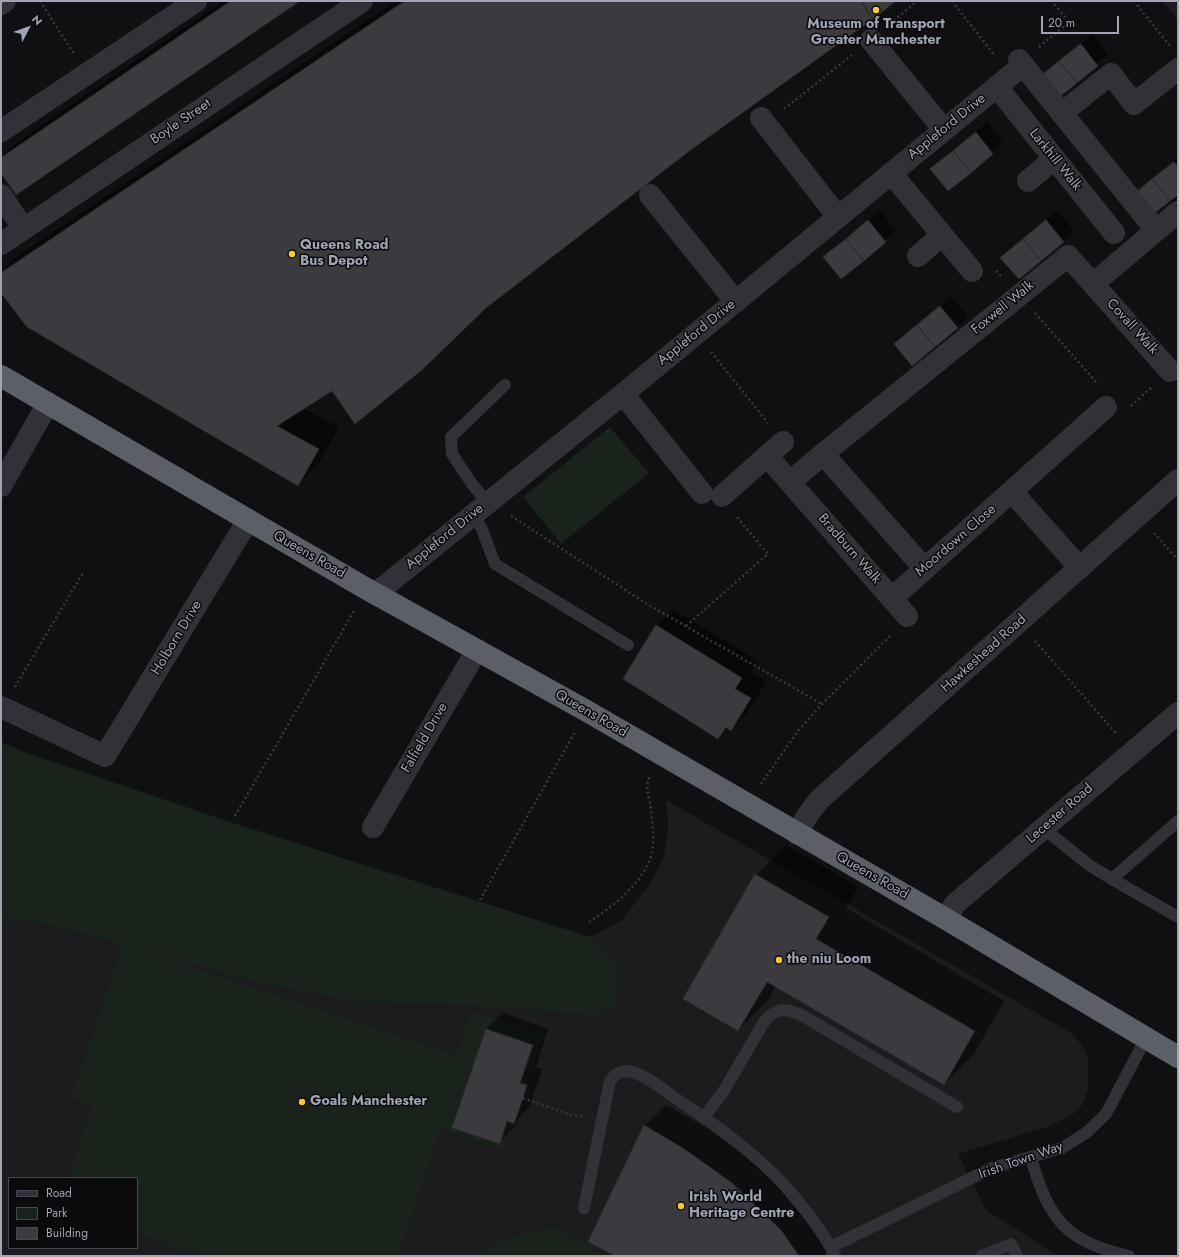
<!DOCTYPE html>
<style>
body{margin:0}
#map{position:relative;width:1179px;height:1257px;overflow:hidden;background:#101012;font-family:Jost,sans-serif}
canvas{display:block}
.frame{position:absolute;inset:0;border:2px solid #a0a4b3;pointer-events:none}
.legend{position:absolute;left:8px;top:1177px;width:130px;height:72px;box-sizing:border-box;background:#0b0b0d;border:1px solid #47484f;margin:0;padding:5px 7px;list-style:none;font-size:12px;color:#a0a4b3}
.legend li{display:flex;align-items:center;gap:8px;height:20px}
.legend b{width:20px;border:1px solid #47484f}
.north{position:absolute;left:8px;top:8px;width:40px;height:40px;-webkit-text-stroke:3px #0b0b0d;paint-order:stroke;rotate:49deg;font-size:11px;font-weight:700;line-height:16px;text-align:center;color:#a0a4b3}
.north::after{content:'';display:block;margin:auto;width:14px;height:18px;background:#a0a4b3;clip-path:polygon(50% 0,100% 100%,50% 72%,0 100%)}
.scale{position:absolute;left:1041px;top:16px;width:78px;height:18px;box-sizing:border-box;border:2px solid #a0a4b3;border-top:0;padding-left:5px;font-size:12px;line-height:14px;white-space:nowrap;color:#a0a4b3;-webkit-text-stroke:3px #0b0b0d;paint-order:stroke}
</style>
<div id="map">
<canvas width="1179" height="1257"></canvas>
<div class="frame"></div>
<ul class="legend">
<li><b style="height:5px;background:#313137"></b>Road</li>
<li><b style="height:11px;background:#1a221c"></b>Park</li>
<li><b style="height:11px;background:#3a3a3f"></b>Building</li>
</ul>
<div class="north">N</div>
<div class="scale">20 m</div>
</div>
<script>
const ctx = document.querySelector('canvas').getContext('2d');
ctx.lineJoin = 'round';
function fillPath(path, color) { ctx.fillStyle = color; ctx.fill(path, 'evenodd'); }
function stroke(path, color, width, dash) { ctx.strokeStyle = color; ctx.lineWidth = width; ctx.lineCap = dash ? 'butt' : 'round'; ctx.setLineDash(dash || []); ctx.stroke(path); }
function label(font, color, halo, rows, align = 'center') {
  ctx.font = font + ' Jost,sans-serif'; ctx.lineWidth = 3; ctx.setLineDash([]); ctx.textBaseline = 'middle'; ctx.strokeStyle = halo; ctx.fillStyle = color; for (const [text, x, y, turn = 0] of rows) {
    ctx.save(); ctx.translate(x, y); ctx.rotate((+turn || 0) * Math.PI / 180); ctx.textAlign = isNaN(turn) ? turn : align; if (halo) ctx.strokeText(text, 0, 0); ctx.fillText(text, 0, 0); ctx.restore();
  }
}
fillPath(new Path2D(`
 M1162 1H1178V20Z
 M1 742 26 753 236 824 590 937 622 920 652 881 663 859 667 840 668 820 666 800 1071 1033 1079 1042 1085 1050 1088 1060V1089L1082 1105 1073 1114 1050 1126 958 1154 986 1210 1058 1256H1ZM9 1178H137V1248H9Z`), '#1c1c1f');
fillPath(new Path2D(`
 M610 427 649 473 561 544 523 497Z
 M1 742 26 753 236 824 590 937 608 951 619 977 614 1005 595 1015 470 1005 362 1002 255 982 137 949 456 1055 471 1011 543 1036 505 1150 441 1129 398 1256H202L137 1234V1178H68L92 1106 71 1098 123 944 57 926 1 917Z
 M556 1228 607 1256H472C499 1240 525 1231 556 1228Z`), '#1a221c');
fillPath(new Path2D(`
 M223 1H298L1 172V158L17 142Z
 M396 1H895L303 408 339 427 319 463 298 484 1 292V271L13 259Z
 M1092 34 1108 54 1057 98 1041 77Z
 M987 122 1003 142 948 189 931 169Z
 M1178 157V193L1134 195 1145 184Z
 M880 210 896 231 841 278 824 257Z
 M1057 210 1074 231 1063 242 1002 258Z
 M951 296 968 317 957 327 895 344Z
 M673 609 758 661 751 672 766 682 747 713 731 729 728 728 718 737 624 679 657 625Z
 M786 845 858 887 846 908 1004 1001 974 1054 944 1084 776 986 768 1000 738 1030 756 875Z
 M503 1013 548 1029 536 1067 542 1069 530 1106 519 1118 515 1127 499 1143 486 1029Z
 M666 1105 708 1129 754 1162 802 1208 830 1249 823 1256H617L645 1126Z`), '#0007');
const building = new Path2D(`
 M231 1H300L16 195 1 173V158Z
 M405 1H861L873 19 692 149 486 308 423 369 355 424 332 391 277 426 319 449 298 486 27 327 1 293V273Z
 M861 1H896L873 19Z
 M1081 44 1098 66 1077 83 1059 61Z
 M1059 61 1077 83 1057 99 1040 77Z
 M976 132 993 154 971 173 953 151Z
 M953 151 971 173 948 191 930 169Z
 M1174 162 1178 167V195L1170 201 1152 179Z
 M1152 179 1170 201 1150 217 1133 195Z
 M868 220 886 242 864 261 846 239Z
 M1046 220 1064 242 1041 261 1023 239Z
 M846 239 864 261 841 279 823 257Z
 M1023 239 1041 261 1019 279 1000 258Z
 M940 306 958 328 935 347 917 325Z
 M917 325 935 347 912 366 894 344Z
 M656 625 742 678 735 689 751 698 731 731 726 727 718 739 623 679Z
 M755 874 829 917 816 939 975 1031 944 1085 767 982 738 1031 683 999Z
 M486 1029 533 1045 520 1083 527 1085 523 1098 514 1124 507 1121 500 1144 452 1128Z
 M644 1125 686 1150 732 1183 781 1230 799 1256H615L588 1242Z`);
fillPath(building, '#3a3a3f');
stroke(building, '#2a2a2e', 1);
stroke(new Path2D(`
 M40 1 74 54
 M952 1 995 56
 M1134 1 1170 46
 M890 24 917 1
 M1039 47 1069 22 1052 1
 M784 109 852 55
 M996 271 1003 278
 M1035 313 1098 384
 M711 352 768 423
 M1131 406 1152 387
 M511 516 647 604 822 704
 M1154 533 1178 560
 M686 626 768 554 736 516
 M1035 641 1116 733
 M15 687 84 571
 M761 784 798 731 822 704 891 635
 M235 816 354 611
 M480 900 575 732
 M589 922C611 908 641 885 650 859 655 844 653 827 651 811 650 796 644 789 650 776
 M523 1098 568 1114 583 1117`), '#37383e', 2.5, [2, 3]);
stroke(new Path2D(`
 M487 502 472 484 452 454 451 437 505 385
 M472 514 482 529 495 564 628 645
 M1043 828 1089 865 1112 879 1178 821
 M1112 879 1178 917
 M704 1117 723 1092 764 1022C776 1008 786 1007 803 1016L957 1107
 M1031 1158C1049 1220 1065 1241 1129 1256
 M584 1208 610 1081C614 1075 620 1071 627 1071 643 1073 660 1087 672 1096 713 1123 753 1151 786 1187 804 1208 823 1231 835 1256
 M831 1247 992 1168 1062 1148 1086 1133 1106 1114 1146 1038
 M982 1256 1011 1244 1017 1256`), '#313137', 12);
stroke(new Path2D(`
 M1 4 5 1
 M871 40 944 130
 M1019 60 1156 230
 M997 87 1114 233
 M1062 113 1111 74 1134 104 1178 69
 M761 118 838 217
 M1 131 196 1
 M891 173 972 271
 M1028 181 1054 159
 M1 195 23 228
 M650 195 736 302
 M1 244 362 1
 M918 256 942 235
 M1093 284 1170 371
 M623 394 702 493
 M767 456 783 442
 M790 482 823 454
 M1 486 48 403
 M1012 492 1080 568
 M722 496 767 456 907 616
 M924 568 823 454 1068 256 1093 284 1178 212
 M901 590 1106 407
 M375 594 623 394 1017 70
 M1 707 105 756 248 520
 M373 827 477 650
 M797 834 807 816 819 800 1178 480
 M946 919 955 904 1178 713`), '#313137', 22);
stroke(new Path2D(`
 M1 376 365 588 585 710 946 919 1178 1057`), '#5d5f68', 22);
for (const [x, y, r, color] of [
 [876,10,4,"#fcca1e"],
 [292,254,4,"#fcca1e"],
 [779,960,4,"#fcca1e"],
 [302,1102,4,"#fcca1e"],
 [681,1206,4,"#fcca1e"]
]) { const dot = new Path2D(); dot.arc(x, y, r, 0, 2 * Math.PI); ctx.fillStyle = color; ctx.fill(dot); stroke(dot, '#0b0b0d', 1.5); }
label('bold 14px', '#a0a4b3', '#0b0b0d', [
 ["Museum of Transport",876,25,"center"],
 ["Greater Manchester",876,41,"center"],
 ["Queens Road",300,246],
 ["Bus Depot",300,262],
 ["the niu Loom",787,960],
 ["Goals Manchester",310,1102],
 ["Irish World",689,1198],
 ["Heritage Centre",689,1214]
], 'left');
label('14px', '#a0a4b3', '#0b0b0d', [
 ["Boyle Street",181,122,-34],
 ["Appleford Drive",947,127,-39],
 ["Larkhill Walk",1055,160,51],
 ["Foxwell Walk",1003,308,-39],
 ["Covall Walk",1132,327,48],
 ["Appleford Drive",697,333,-39],
 ["Appleford Drive",445,537,-39],
 ["Moordown Close",956,541,-41],
 ["Bradburn Walk",849,549,49],
 ["Queens Road",309,555,30],
 ["Holborn Drive",177,638,-59],
 ["Hawkeshead Road",984,654,-42],
 ["Queens Road",591,714,30],
 ["Falfield Drive",425,738,-60],
 ["Lecester Road",1060,814,-41],
 ["Queens Road",872,876,30],
 ["Irish Town Way",1021,1161,-19]
]);
</script>
